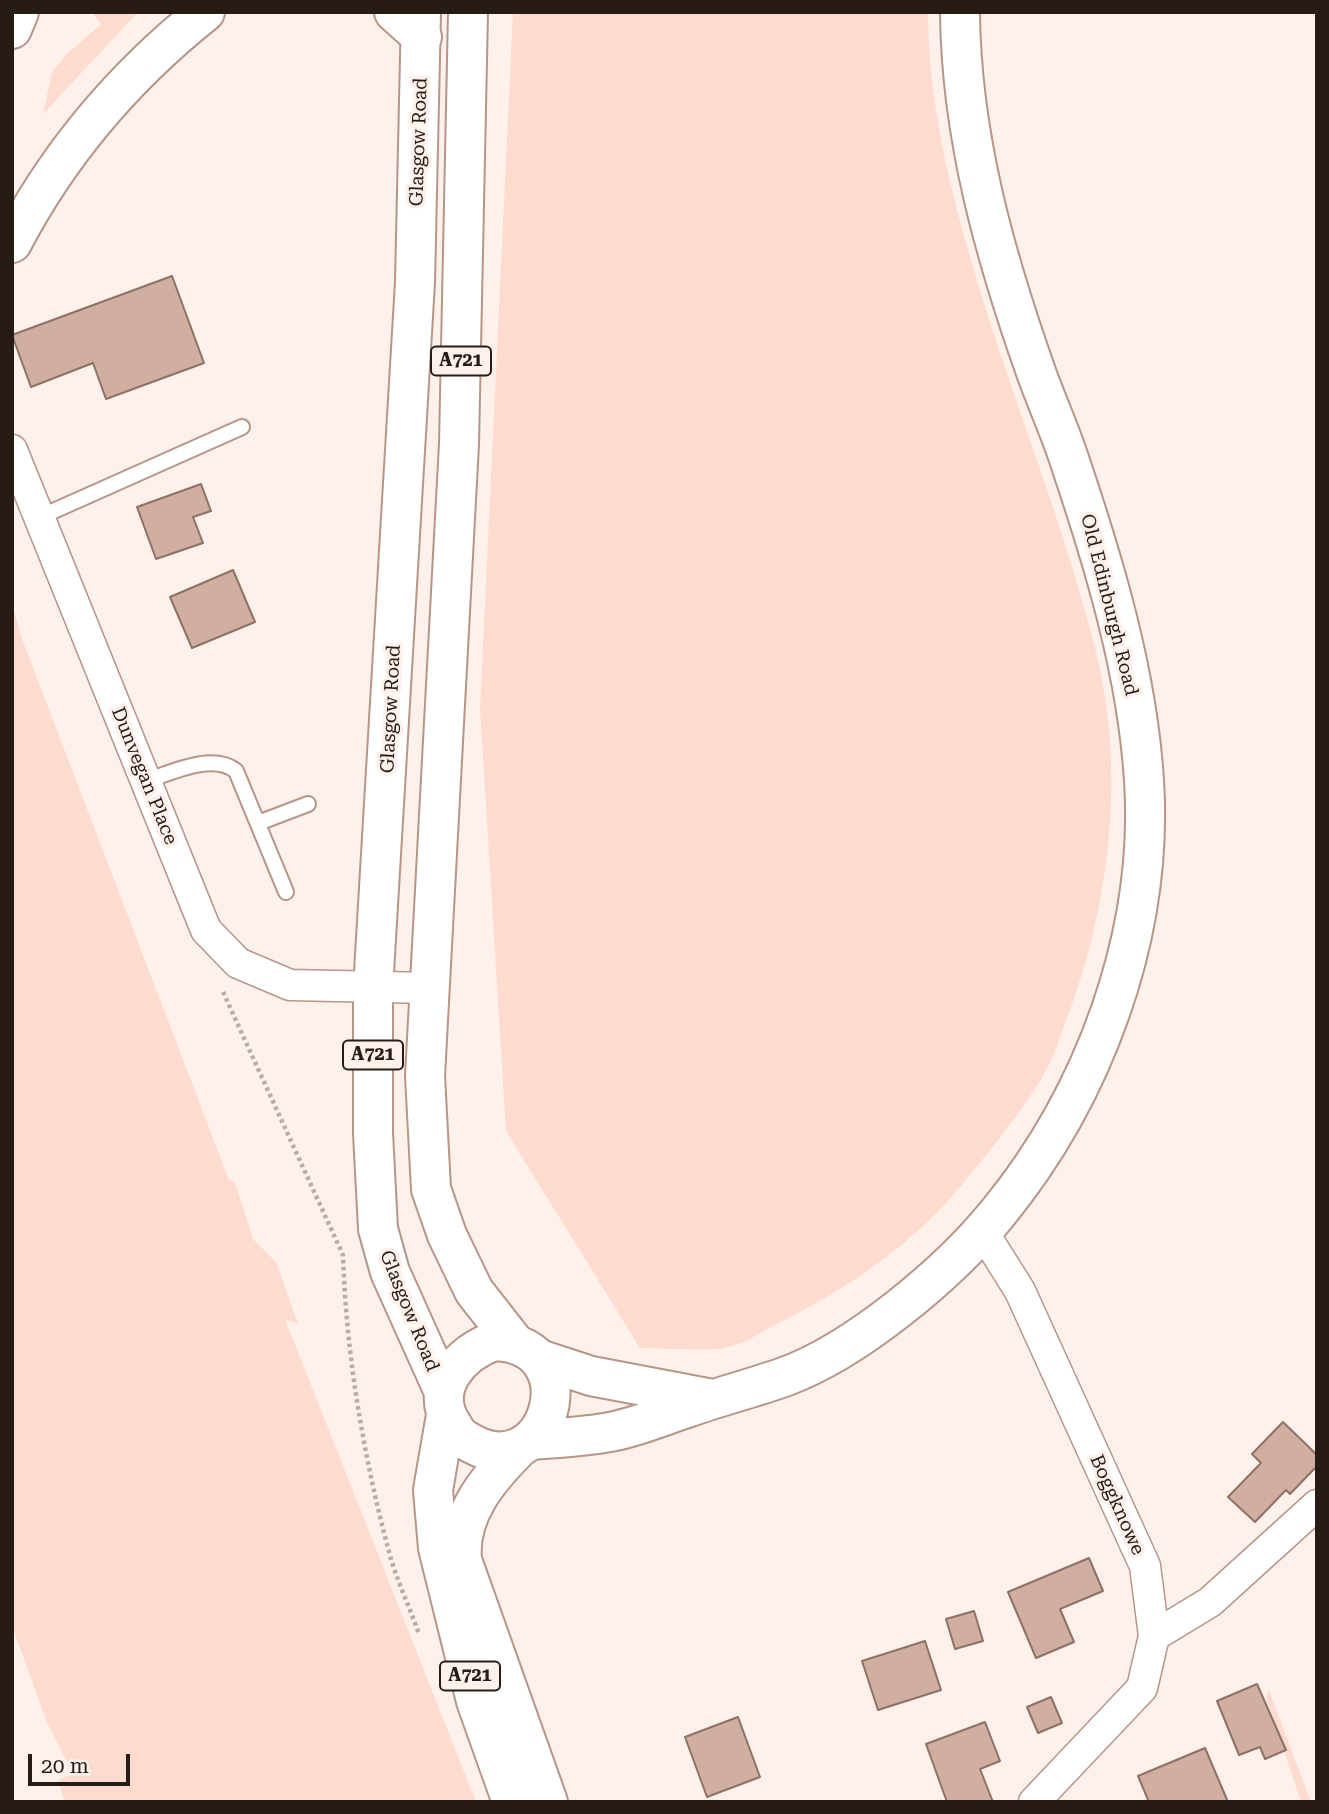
<!DOCTYPE html>
<style>
body{margin:0}
#map{position:relative;width:1329px;height:1814px;overflow:hidden;background:#fef0eb;font-family:"Roboto Serif",serif}
canvas{display:block}
.frame{position:absolute;inset:0;border:14px solid #271b16;pointer-events:none}
.scale{position:absolute;left:28px;top:1754px;width:102px;height:32px;box-sizing:border-box;border:4px solid #271b16;border-top:0;padding-left:9px;font-size:21px;line-height:24px;white-space:nowrap;color:#271b16;-webkit-text-stroke:5px #fef0eb;paint-order:stroke}
</style>
<div id="map">
<canvas width="1329" height="1814"></canvas>
<div class="frame"></div>
<div class="scale">20 m</div>
</div>
<script>
const ctx = document.querySelector('canvas').getContext('2d');
ctx.lineJoin = 'round';
function fillPath(path, color) { ctx.fillStyle = color; ctx.fill(path, 'evenodd'); }
function stroke(path, color, width, dash) { ctx.strokeStyle = color; ctx.lineWidth = width; ctx.lineCap = dash ? 'butt' : 'round'; ctx.setLineDash(dash || []); ctx.stroke(path); }
function label(font, color, halo, rows, align = 'center') {
  ctx.font = font + ' "Roboto Serif",serif'; ctx.lineWidth = 7; ctx.setLineDash([]); ctx.textBaseline = 'middle'; ctx.strokeStyle = halo; ctx.fillStyle = color; for (const [text, x, y, turn = 0] of rows) {
    ctx.save(); ctx.translate(x, y); ctx.rotate((+turn || 0) * Math.PI / 180); ctx.textAlign = isNaN(turn) ? turn : align; if (halo) ctx.strokeText(text, 0, 0); ctx.fillText(text, 0, 0); ctx.restore();
  }
}
fillPath(new Path2D(`
 M92 12H138L43 114 52 72 65 56 101 24Z
 M513 12H928C928 109 954 205 982 297 1019 416 1066 531 1096 652 1125 769 1111 898 1070 1010 1063 1027 1058 1046 1050 1063 1026 1108 992 1148 960 1187 909 1248 843 1291 773 1326 760 1332 744 1344 729 1347 708 1352 664 1348 640 1348L506 1131 480 709Z
 M12 604 22 639 229 1180 235 1182 253 1239 276 1262 298 1324 285 1319 476 1802H65L58 1782 72 1772 46 1720 12 1626Z
 M1269 1691 1311 1802H1301L1269 1706 1266 1696Z`), '#fddccf');
const building = new Path2D(`
 M172 276 204 363 106 399 93 363 31 387 12 335Z
 M201 484 211 511 193 517 203 543 156 559 137 507Z
 M233 570 255 622 192 648 170 597Z
 M1283 1422 1317 1455V1466L1290 1494 1286 1490 1255 1522 1228 1497 1261 1463 1252 1454Z
 M1089 1558 1103 1591 1060 1609 1074 1642 1036 1658 1008 1592Z
 M974 1611 983 1641 955 1649 946 1619Z
 M925 1641 941 1690 878 1710 862 1661Z
 M1257 1684 1286 1750 1265 1759 1260 1747 1239 1755 1217 1701Z
 M1051 1697 1062 1723 1038 1733 1027 1707Z
 M738 1717 760 1777 707 1797 685 1737Z
 M985 1722 1000 1761 980 1769 993 1802H947L926 1744Z
 M1205 1748 1228 1802H1149L1138 1776Z`);
fillPath(building, '#d0afa1');
stroke(building, '#8f7164', 2);
const lane = new Path2D(`
 M40 517 242 427
 M146 781C170 773 213 752 236 771L286 892
 M258 823 308 804`);
const street = new Path2D(`
 M12 450 206 930 238 963 290 985 430 988
 M983 1232 1020 1291 1145 1566 1154 1636 1142 1688 1034 1802
 M1154 1636 1210 1602 1317 1505`);
const secondary = new Path2D(`
 M539 1359 591 1376 707 1398
 M532 1440C556 1438 580 1437 604 1433 632 1429 662 1416 690 1407 721 1396 753 1388 784 1377 856 1351 949 1273 997 1214 1094 1096 1154 935 1144 780 1137 673 1105 566 1071 465 1061 433 1047 403 1036 372 995 256 961 136 960 12`);
const primary = new Path2D(`
 M421 12 415 282 373 989V1133L378 1229 390 1272 444 1392
 M468 12 459 444 425 1076 431 1189 447 1235 474 1291 514 1342
 M494 1341C594 1344 547 1495 464 1439 457 1435 455 1429 451 1423 429 1387 461 1353 494 1341Z
 M446 1415 433 1490 438 1548 476 1701 512 1802
 M517 1450C487 1480 458 1515 462 1560L548 1802`);
const highway = new Path2D(`
 M394 12 422 37
 M12 29 19 12
 M12 243C59 153 126 75 205 12`);
stroke(lane, '#b69688', 18);
stroke(street, '#b69688', 33);
stroke(secondary, '#b69688', 42);
stroke(primary, '#b69688', 42);
stroke(highway, '#b69688', 42);
stroke(new Path2D(`
 M223 992 343 1255C346 1352 363 1454 388 1548 395 1577 409 1605 419 1634`), '#b9aba6', 4.5, [3.5, 3.5]);
stroke(lane, '#fff', 14);
stroke(street, '#fff', 30);
stroke(secondary, '#fff', 38);
stroke(primary, '#fff', 38);
stroke(highway, '#fff', 38);
for (const [x, y, w] of [
 [461,361,60],
 [373,1055,60],
 [470,1676,60]
]) { const box = new Path2D(); box.roundRect(x - w / 2, y - 14.5, w, 29, 5); ctx.fillStyle = '#fef0eb'; ctx.fill(box); stroke(box, '#271b16', 2); }
label('bold 18px', '#271b16', null, [
 ["A721",461,361],
 ["A721",373,1055],
 ["A721",470,1676]
]);
label('19px', '#271b16', '#fef0eb', [
 ["Glasgow Road",419,142,-88],
 ["Old Edinburgh Road",1109,605,76],
 ["Glasgow Road",391,709,-87],
 ["Dunvegan Place",144,776,68],
 ["Glasgow Road",409,1311,68],
 ["Boggknowe",1117,1505,66]
]);
</script>
